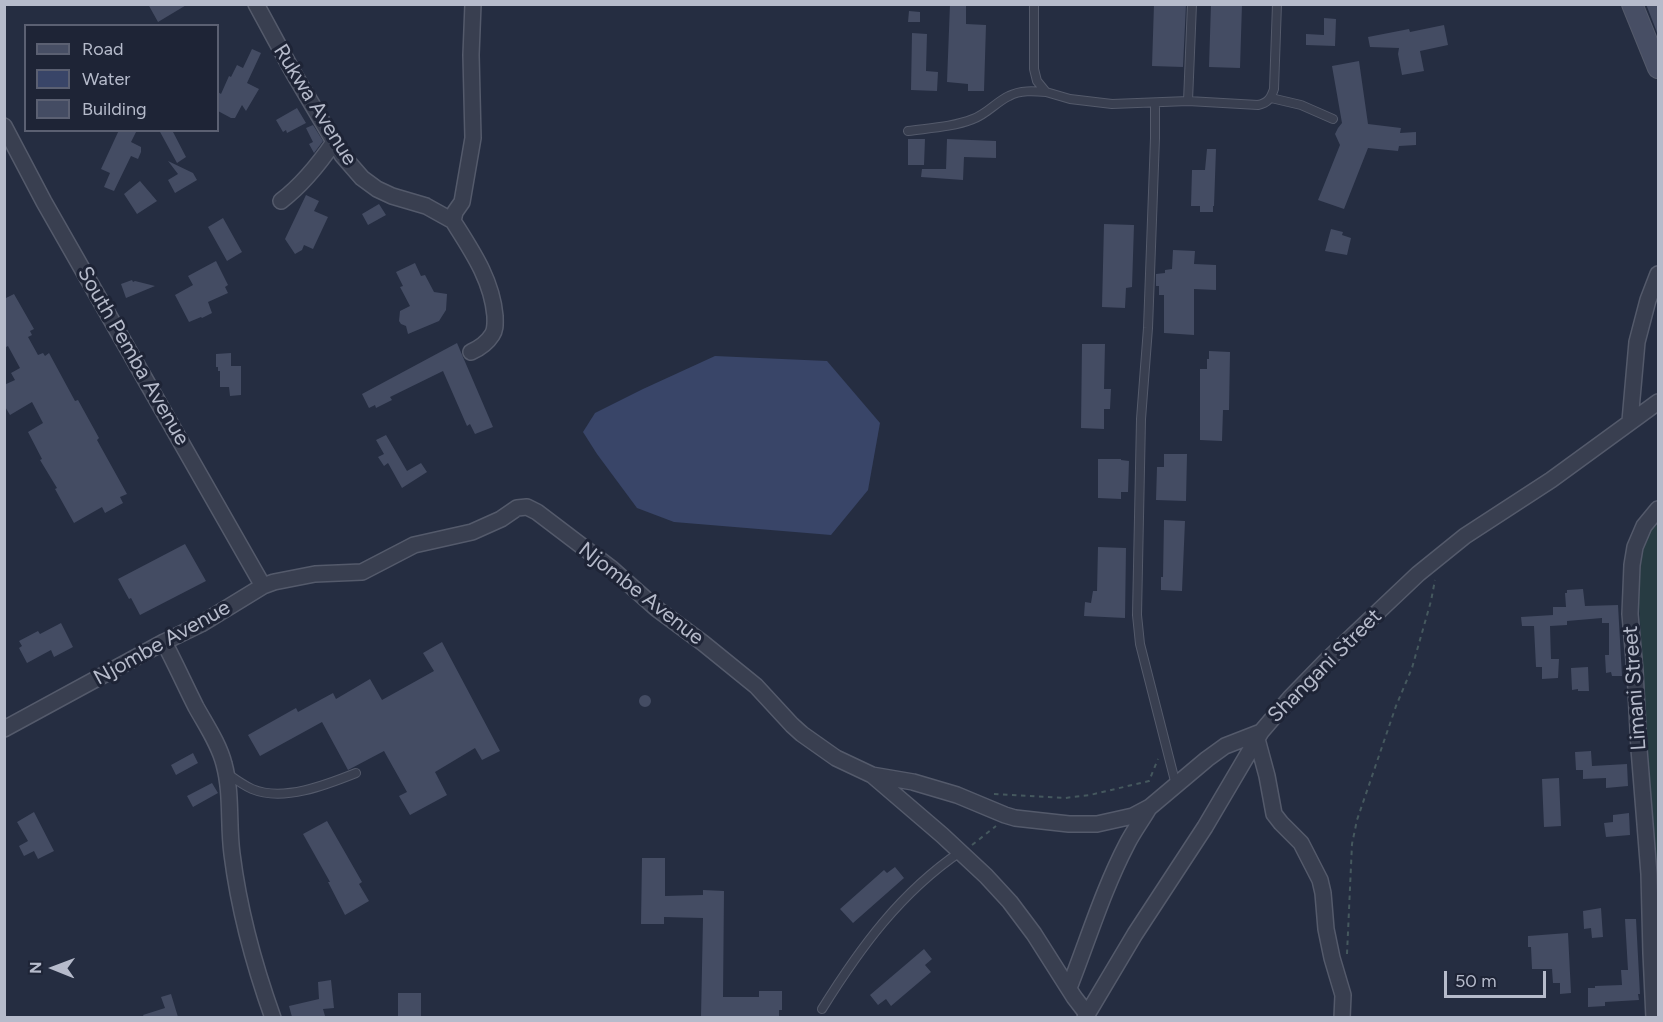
<!DOCTYPE html>
<style>
body{margin:0}
#map{position:relative;width:1663px;height:1022px;overflow:hidden;background:#252d41;font-family:Figtree,sans-serif}
canvas{display:block}
.frame{position:absolute;inset:0;border:6px solid #b6bbcb;pointer-events:none}
.legend{position:absolute;left:24px;top:24px;width:195px;height:108px;box-sizing:border-box;background:#1e2436;border:2px solid #5b6072;margin:0;padding:8px 10px;list-style:none;font-size:18px;color:#b6bbcb}
.legend li{display:flex;align-items:center;gap:12px;height:30px}
.legend b{width:30px;border:2px solid #5b6072}
.north{position:absolute;left:24px;top:938px;width:60px;height:60px;-webkit-text-stroke:4px #1e2436;paint-order:stroke;rotate:271deg;font-size:16px;font-weight:700;line-height:24px;text-align:center;color:#b6bbcb}
.north::after{content:'';display:block;margin:auto;width:21px;height:27px;background:#b6bbcb;clip-path:polygon(50% 0,100% 100%,50% 72%,0 100%)}
.scale{position:absolute;left:1444px;top:971px;width:102px;height:27px;box-sizing:border-box;border:3px solid #b6bbcb;border-top:0;padding-left:8px;font-size:18px;line-height:21px;white-space:nowrap;color:#b6bbcb;-webkit-text-stroke:4px #1e2436;paint-order:stroke}
</style>
<div id="map">
<canvas width="1663" height="1022"></canvas>
<div class="frame"></div>
<ul class="legend">
<li><b style="height:8px;background:#474e64"></b>Road</li>
<li><b style="height:16px;background:#394568"></b>Water</li>
<li><b style="height:16px;background:#444c63"></b>Building</li>
</ul>
<div class="north">N</div>
<div class="scale">50 m</div>
</div>
<script>
const ctx = document.querySelector('canvas').getContext('2d');
ctx.lineJoin = 'round';
function fillPath(path, color) { ctx.fillStyle = color; ctx.fill(path, 'evenodd'); }
function stroke(path, color, width, dash) { ctx.strokeStyle = color; ctx.lineWidth = width; ctx.lineCap = dash ? 'butt' : 'round'; ctx.setLineDash(dash || []); ctx.stroke(path); }
function label(font, color, halo, rows, align = 'center') {
  ctx.font = font + ' Figtree,sans-serif'; ctx.lineWidth = 6; ctx.setLineDash([]); ctx.textBaseline = 'middle'; ctx.strokeStyle = halo; ctx.fillStyle = color; for (const [text, x, y, turn = 0] of rows) {
    ctx.save(); ctx.translate(x, y); ctx.rotate((+turn || 0) * Math.PI / 180); ctx.textAlign = isNaN(turn) ? turn : align; if (halo) ctx.strokeText(text, 0, 0); ctx.fillText(text, 0, 0); ctx.restore();
  }
}
fillPath(new Path2D(`
 M1658 518V905L1636 558 1651 526Z`), '#273b42');
fillPath(new Path2D(`
 M715 356 827 361 880 423 868 490 831 535 674 522 637 508 597 454 583 432 595 413 643 389Z`), '#394568');
fillPath(new Path2D(`
 M148 4H188L158 22Z
 M950 4H966V24L986 25 984 91H968V84L947 82Z
 M1154 4H1186L1183 67 1152 66Z
 M1211 4H1242L1240 68 1209 67Z
 M1646 4H1659V35H1658Z
 M909 11 920 12V22H908Z
 M1324 18 1336 19 1335 46 1306 45V34L1324 35Z
 M1444 25 1448 45 1420 51 1424 71 1402 75 1398 54 1399 48 1370 47 1368 37 1409 29 1410 32Z
 M912 33 927 34 926 71 938 72 937 91 911 90Z
 M252 49 261 53 247 83 259 89 246 111 242 105 235 118H231L218 111V92L221 94 229 76 231 77 237 65 243 68Z
 M1359 61 1368 124 1401 128 1400 133 1416 132V145L1399 146 1398 151 1368 148 1344 209 1318 200 1340 145 1335 134 1338 128 1342 123 1332 66Z
 M297 108 306 123 287 133 286 130 283 132 276 120Z
 M313 125 323 141 314 153 309 144 313 142 306 128Z
 M119 130H137L131 142 141 147V152L138 159 131 156 114 191 104 187 110 173 101 169Z
 M159 130H172L186 157 177 163Z
 M908 139H925L924 165H908Z
 M947 139 996 141V158L964 157 963 180 921 177 922 169H946Z
 M1207 149H1216L1214 206H1213V212H1200V206H1191L1192 170H1205Z
 M168 161 193 173 197 180 175 193 168 180 178 174Z
 M140 181 157 201 137 214 124 194Z
 M306 195 319 201 314 211 328 217 313 249 304 245 302 250 295 254 285 239Z
 M379 204 386 215 368 225 362 214Z
 M223 218 242 252 227 261 208 227Z
 M1104 224 1134 225 1132 287 1126 288 1125 308 1102 307Z
 M1331 229 1343 232 1342 235 1351 238 1347 255 1325 251Z
 M1173 250 1195 251 1194 264 1216 265V290L1194 289V335L1164 333V295H1159V286H1156V274L1165 273V270L1172 269Z
 M216 261 228 285 225 287 228 293 208 302 212 313 202 318 201 317 189 322 175 295 193 285 188 276Z
 M415 263 421 276 425 275 434 292 447 294 446 310 439 321 408 334 406 326 401 324 399 321 400 311 410 306 400 287 403 286 396 272Z
 M132 280 133 282 135 281 155 286 126 298 121 284Z
 M14 294 34 329 30 331 32 335 28 337 38 355 43 353 45 356 49 353 75 401 78 400 99 438 97 440 127 494 120 497 123 503 105 513 102 507 74 523 55 489 57 488 40 460 42 459 28 432 43 423 32 402 10 415 4 405V385L15 380 11 373 20 368 8 346 4 348V299Z
 M457 343 493 427 475 434 470 424 467 426 443 371 390 397 392 400 376 408 375 405 369 408 362 394Z
 M1082 344H1105L1104 389H1111L1110 409H1104V429L1081 428Z
 M1209 351 1230 352 1229 410H1223L1222 441 1200 440V369H1207V359H1209Z
 M231 353V366H241V395L230 396 229 387H220V371H218V367H216V354Z
 M386 435 407 471 421 463 427 472 402 488 388 463 384 466 378 457 384 454 376 440Z
 M1164 454H1187L1186 501 1156 500 1157 467H1164Z
 M1098 459H1121V460L1129 461 1128 492H1121V499L1098 498Z
 M1164 520 1185 521 1182 591 1161 590V577H1163Z
 M185 544 206 581 140 615 131 598 129 599 118 579Z
 M1098 547 1126 548 1125 618 1084 616 1085 602 1091 603 1093 591H1097Z
 M1583 589 1585 606 1618 605 1622 676H1612L1611 672 1606 673 1605 655H1609V623H1602V618L1567 621V625L1550 626 1551 659H1559L1558 678 1542 679V667H1536L1534 626H1522L1521 617 1553 615V607H1566L1565 593H1567V590Z
 M61 623 73 647 54 657 51 650 27 663 19 648 22 646 19 641 38 631 40 634Z
 M442 642 500 751 482 760 475 748 435 772 447 795 410 815 399 796 407 792 384 751 348 770 322 722 260 756 248 735 296 708 298 712 333 693 336 699 370 679 382 700 434 671 423 653Z
 M1588 667 1589 691H1578V689L1572 690 1571 668Z
 M639 701a6 6 0 1 1 12 0a6 6 0 1 1-12 0Z
 M1591 751 1592 766 1627 764 1628 786 1606 788V778L1583 779V770H1576L1575 752Z
 M193 753 198 763 176 775 171 765Z
 M1559 778 1561 826 1544 827 1542 779Z
 M212 783 218 793 193 807 187 796Z
 M34 812 54 851 38 859 34 851 24 856 19 846 28 841 17 822Z
 M1629 813 1630 835 1606 837 1604 823 1613 822V815Z
 M327 821 362 882 359 884 369 901 345 915 328 882H330L303 834Z
 M642 858H665V896L703 895V890L724 891 723 997H759V991H782V1010H779V1017H701L703 918 664 917V924H641Z
 M895 867 904 878 853 923 840 909 884 870 887 873Z
 M1601 908 1603 937 1592 938 1591 928 1584 929 1583 911Z
 M1625 919H1636L1640 994H1638L1639 1000 1605 1002V1006L1588 1007V988H1595V986L1622 985 1621 970H1628Z
 M1568 933 1571 993 1560 994V983H1553L1552 969H1532L1531 947H1528V936Z
 M924 949 932 959 925 965 931 972 891 1006 886 999 878 1005 870 995Z
 M331 980 334 1008 323 1009 325 1016 318 1017H292L289 1006 319 999 318 982Z
 M398 993H421V1017H398Z
 M171 994 178 1017H144L143 1015 165 1008 161 997Z`), '#444c63');
const lane = new Path2D(`
 M1034 4V69L1037 81 1046 92 1070 99 1112 104 1188 101 1258 105C1268 103 1271 98 1274 89L1277 4
 M1271 98 1301 105 1333 119
 M1188 101 1192 4
 M1155 103V138L1148 328 1141 419 1137 615 1140 644 1176 785
 M908 131C930 128 953 127 973 119 987 114 996 102 1009 96 1020 90 1034 91 1046 92
 M228 774C235 779 243 785 252 789 283 802 326 785 356 773
 M822 1009C860 948 900 893 960 852`);
const street = new Path2D(`
 M256 4 294 74 342 155 362 178 377 189 392 196 426 206 453 221
 M4 126 44 202 263 586
 M281 201C302 185 319 164 334 142
 M471 352C480 348 487 343 492 335 496 329 495 323 495 316 492 280 472 251 453 221L455 212 462 202 473 138 471 55 473 4
 M1630 421 1637 342 1648 300 1658 274
 M164 642C175 663 185 685 196 707 206 725 219 744 224 764 232 793 228 824 232 854 239 910 254 965 273 1018
 M4 729 164 642 201 624 263 586 274 582 315 574 362 572 414 545 472 532 501 519 517 508 527 507 537 512 612 569 657 609 703 643 756 686 792 725 802 734 836 758 872 775 913 782 957 795 1005 815 1015 818 1069 824H1097L1133 816 1150 807 1207 759 1225 746 1261 732
 M1257 739 1267 776 1274 814 1281 823 1301 843 1320 880 1323 893 1326 929 1332 958 1343 995 1342 1018
 M872 775 942 835 986 876 1010 902 1034 934 1074 997 1087 1014
 M1069 988C1088 940 1103 890 1127 844 1133 832 1142 820 1149 808
 M1085 1018 1135 934 1205 827 1261 732 1290 698 1326 661 1418 574 1465 536 1551 480 1658 402
 M1654 1018 1651 953 1649 874 1639 749 1635 671 1630 614 1632 565 1635 547 1644 526 1658 509`);
const secondary = new Path2D(`
 M1632 4 1658 68`);
stroke(lane, '#545a6b', 10);
stroke(street, '#545a6b', 18);
stroke(secondary, '#545a6b', 22);
stroke(new Path2D(`
 M994 794 1065 798 1090 795 1149 781 1158 759
 M972 845 996 826
 M1347 954 1352 844 1357 820 1396 706 1412 668 1431 601 1435 580`), '#45585e', 2, [4.5, 4.5]);
stroke(lane, '#393f50', 8);
stroke(street, '#393f50', 15);
stroke(secondary, '#474e64', 20);
label('21px', '#b6bbcb', '#1e2436', [
 ["Rukwa Avenue",315,105,58],
 ["South Pemba Avenue",133,356,60],
 ["Njombe Avenue",641,594,38],
 ["Njombe Avenue",162,643,-29],
 ["Shangani Street",1325,666,-45],
 ["Limani Street",1635,688,-94]
]);
</script>
